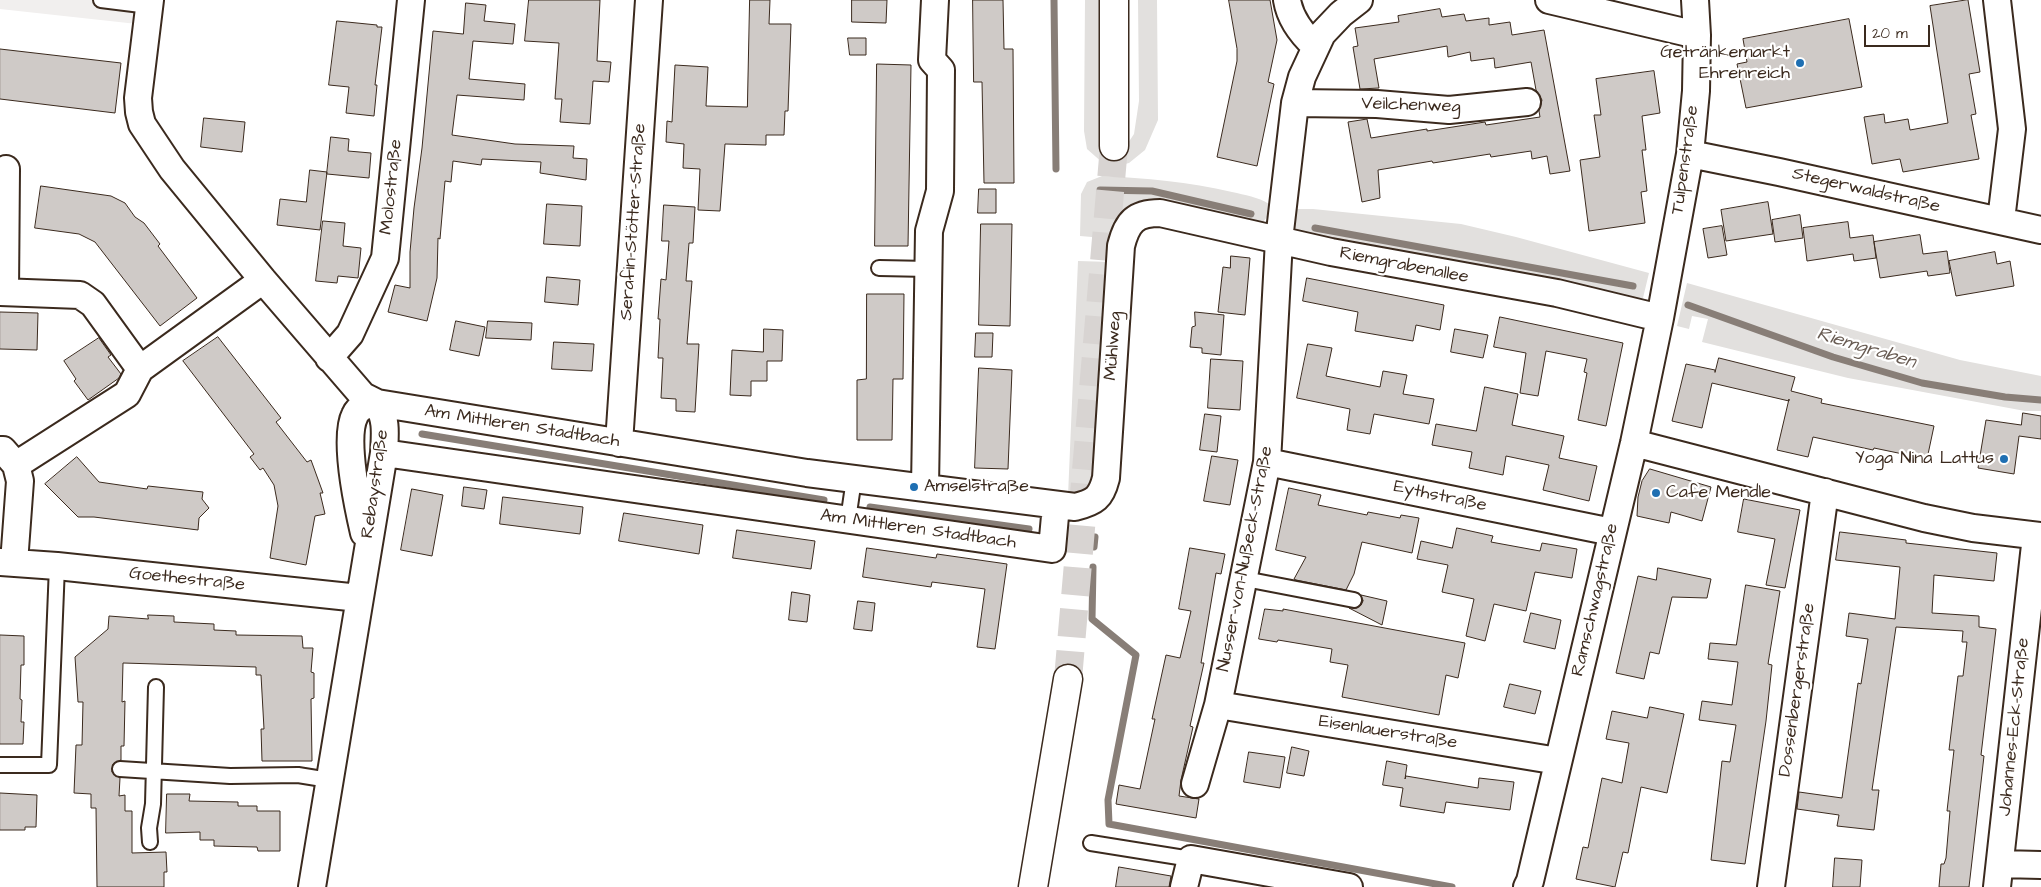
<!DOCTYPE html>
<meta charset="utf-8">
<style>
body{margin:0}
#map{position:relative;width:2041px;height:887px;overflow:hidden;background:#fff;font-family:"Architects Daughter",sans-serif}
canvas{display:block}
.scale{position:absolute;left:1864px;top:25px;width:66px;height:22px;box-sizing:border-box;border:2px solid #3b2a1e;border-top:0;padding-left:6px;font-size:15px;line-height:18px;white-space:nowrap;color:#3b2a1e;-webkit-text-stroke:4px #fff;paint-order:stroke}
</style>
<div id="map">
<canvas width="2041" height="887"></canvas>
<div class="scale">20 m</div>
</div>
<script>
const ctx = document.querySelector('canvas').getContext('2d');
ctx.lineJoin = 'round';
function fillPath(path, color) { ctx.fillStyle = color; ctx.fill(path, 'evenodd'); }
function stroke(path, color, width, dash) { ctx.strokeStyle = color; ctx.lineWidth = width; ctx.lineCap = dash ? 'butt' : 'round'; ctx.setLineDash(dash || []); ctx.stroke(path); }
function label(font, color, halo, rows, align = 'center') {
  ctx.font = font + ' "Architects Daughter",sans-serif'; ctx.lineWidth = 4.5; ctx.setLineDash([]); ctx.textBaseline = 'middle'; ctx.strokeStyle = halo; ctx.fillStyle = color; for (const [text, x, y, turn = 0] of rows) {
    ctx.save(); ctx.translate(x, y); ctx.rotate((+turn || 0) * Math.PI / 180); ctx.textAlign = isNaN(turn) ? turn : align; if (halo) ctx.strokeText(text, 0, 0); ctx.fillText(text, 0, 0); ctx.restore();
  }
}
fillPath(new Path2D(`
 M0 0H140L137 24 0 9Z`), '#f1efee');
fillPath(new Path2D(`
 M1085 0H1107L1126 146 1134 134 1139 101 1138 0H1157L1158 120 1145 150 1129 163 1117 166 1104 164 1087 149 1084 131Z
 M1102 176C1145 178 1189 182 1232 192 1245 195 1258 197 1269 204L1271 212 1263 222 1254 224 1174 203 1111 251 1099 250 1098 243 1092 237 1080 236 1081 194 1087 182Z
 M1294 209H1313L1461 224 1516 237 1649 273 1643 298 1636 299 1300 235C1292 228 1292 220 1294 209Z
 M1078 261 1111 262 1098 472C1090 489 1087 493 1068 496Z
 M1687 283 1960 360 2041 376V411H2025L1848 378 1702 342 1708 319 1692 316 1689 329 1677 326Z`), '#e2e0de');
stroke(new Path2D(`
 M1054 0 1056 169
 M1100 190 1152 191 1251 214
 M1315 228 1633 286
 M1688 305 1833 357 1922 383 2005 397 2041 400
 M422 434 824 500
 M870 507 1029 529
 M1075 535 1095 537 1094 547
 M1093 567 1092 619 1136 655 1108 800 1109 824 1452 887`), '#887e77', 7);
const building = new Path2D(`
 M529 0H600L597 61 611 62 609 82 593 81 590 124 560 122 562 99H555L559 43 525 41Z
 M750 0H770L769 24H791L788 111H785L784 135H766V145L725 144 720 211 698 210 700 169 683 168 684 144 666 142 667 121 672 122 675 65 708 67 706 106 747 107Z
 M852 0H887L886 23 852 22Z
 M973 0H1003L1004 49H1013L1014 183H984L982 82H974Z
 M1229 0H1270L1277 40 1268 82 1274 84 1257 166 1217 157 1237 61V49Z
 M1968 0 1980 72 1969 74 1976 114 1971 115 1979 159 1903 172 1900 159 1872 164 1864 117 1884 114 1885 123 1908 119 1910 130 1948 123 1930 6Z
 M466 3 486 5 484 21 515 24 513 44 473 41 469 79 525 84 524 100 457 95 452 135 515 144 574 146 573 158 587 159 586 180 540 173 541 162 482 159 481 165 453 161 451 182 445 181 440 239 438 238 437 278 427 321 388 312 395 285 410 288V252L414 208 422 148 433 31 463 34Z
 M1440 9 1442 17 1464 14 1466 21 1489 18V25L1510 22 1512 35 1544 30 1570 171 1550 174 1547 156 1532 159 1531 151 1491 157 1490 154 1433 163 1432 161 1378 170 1380 198 1362 202 1348 122 1367 119 1371 138 1427 129V131L1485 122 1486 125 1540 117 1539 111 1542 100 1536 90 1531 62 1495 68 1494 58 1471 61 1470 52 1448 57 1447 46 1374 59 1379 88 1360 89 1353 47 1358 46 1355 28 1399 22 1398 16Z
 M1849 19 1862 87 1746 108 1737 64 1747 62 1743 39Z
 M337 21 377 25V27H382L375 85H377L374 116 346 113 349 87 329 85Z
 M848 38H866V55H850Z
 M0 49 121 63 115 113 0 99Z
 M877 64 911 65 908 246H875Z
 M1654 71 1660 113 1642 116 1646 150H1642L1647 191 1641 192 1645 223 1589 231 1580 160 1600 157 1594 115H1601L1596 79Z
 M204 118 245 122 242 152 201 147Z
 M331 137 349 139 348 151 371 153 369 178 327 174Z
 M310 170 327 172 320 230 277 225 280 199 306 202Z
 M41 186 111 196 125 203 135 217 144 223 160 244 158 246 197 298 160 326 95 242 79 234 35 228Z
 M979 189H996V213H978Z
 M1768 202 1773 234 1726 241 1721 210Z
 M547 204 582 206 580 246 544 244Z
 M664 205 695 207 693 243H689L686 281H692L687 344H699L695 412 676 411V399L661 398 663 358H658L660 319H658L661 279 666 280 669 241H662Z
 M1800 215 1803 238 1775 242 1772 220Z
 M323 221 345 223 343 246 361 248 358 278 338 276 337 283 316 281Z
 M1848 222 1850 238 1873 235 1876 258 1854 261 1853 254 1807 261 1803 228Z
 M981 224H1012L1010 326 979 325Z
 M1722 226 1727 255 1708 258 1703 229Z
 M1920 235 1923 254 1947 251 1950 273 1928 276 1927 271 1880 278 1874 242Z
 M1995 252 1997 264 2010 261 2014 286 1956 296 1949 261Z
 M1231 256 1250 258 1245 315 1218 312 1223 267 1230 268Z
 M547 277 580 280 578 305 545 302Z
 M1307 278 1444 305 1440 330 1416 325 1413 341 1355 331 1358 312 1303 301Z
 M867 294H904L903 379H893L892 440H857V380L866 379Z
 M0 312 38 313 37 350 0 349Z
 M1195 312 1224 315 1221 355 1202 353V348L1190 347 1192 327 1195 326Z
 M1500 317 1623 343 1606 426 1578 420 1587 373 1584 372 1587 359 1546 351 1538 396 1520 393 1526 353 1494 347Z
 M456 321 485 327 479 356 450 350Z
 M488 321 532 323 531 340 486 338Z
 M764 329 783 330 782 361H767V381H751V396L730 395 732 350 763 352Z
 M1455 329 1488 335 1483 358 1451 352Z
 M976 333H993L992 357H975Z
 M218 337 281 418 276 422 307 462 311 460 323 493H320L325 514 315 516 306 565 270 558 278 506 274 485 263 468 260 470 250 457 254 454 183 361Z
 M99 338 111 355 108 357 121 374 119 378 88 400 74 381 76 379 64 361Z
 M554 342 594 344 592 371 552 369Z
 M1308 344 1332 348 1326 376 1380 387 1383 371 1407 375 1403 394 1434 399 1429 424 1374 414 1370 434 1347 430 1350 409 1297 398Z
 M1719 358 1795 377 1791 391 1822 399 1821 403 1934 426 1927 459 1874 448 1873 450 1813 437 1808 457 1777 450 1789 399V401L1712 383 1702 428 1672 421 1686 364 1715 370V372Z
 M1211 359 1243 361 1240 410 1208 408Z
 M979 368 1012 370 1008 469 975 468Z
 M1485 387 1518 394 1512 425 1564 436 1559 458 1597 466 1589 501 1543 490 1549 465 1506 456 1503 475 1469 468 1472 452 1432 445 1436 424 1476 431Z
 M2023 413 2041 416V439L2019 436 2014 474 1978 468 1986 420 2021 425Z
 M1205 414 1221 416 1217 452 1200 450Z
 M1212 456 1238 460 1230 505 1204 501Z
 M77 457 99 482 147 489 148 486 203 492 202 499 209 508 199 518 198 530 94 517H78L45 484Z
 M1650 469 1711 487 1702 521 1671 512 1669 523 1637 516 1638 497 1642 481Z
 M464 487 487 490 484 509 462 506Z
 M1289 488 1321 495 1318 505 1367 515 1368 512 1400 518 1401 515 1419 518 1412 553 1362 542 1354 574 1346 590 1296 580 1294 579 1306 557 1276 550Z
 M412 489 443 495 432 556 401 550Z
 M503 497 583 507 580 534 500 524Z
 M1744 499 1800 510 1785 588 1766 585 1775 539 1738 532Z
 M624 513 703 525 699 554 619 541Z
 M1457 528 1493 536 1491 542 1540 551 1542 543 1577 549 1572 578 1535 572 1526 611 1494 604 1485 641 1466 636 1474 599 1442 592 1448 565 1417 559 1421 541 1452 548Z
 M737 530 815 541 811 569 733 558Z
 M1840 532 1906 540V543L1997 553 1994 581 1934 575 1932 613 1979 616V627L1996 629 1981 755 1984 756 1969 887H1939L1941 864H1944L1946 858 1950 811H1947L1954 750H1949L1958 676H1963L1967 642H1962L1963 631 1896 627 1872 790H1879L1874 830 1837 826 1839 815 1797 809 1799 792 1842 798 1858 683 1861 684 1868 639 1846 636 1849 613 1895 619 1900 567 1836 560Z
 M867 548 936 558 937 554 1007 564 995 649 977 647 985 589 932 582 931 587 863 577Z
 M1190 548 1225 554 1221 574 1216 573 1201 663H1204L1190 726 1193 727 1181 780 1179 796 1199 799 1196 818 1116 804 1119 785 1140 789 1155 719H1152L1166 655 1180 658 1191 611 1179 609Z
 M1658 568 1711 579 1707 598 1672 597 1659 654 1650 652 1644 679 1616 673 1638 576 1656 580Z
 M1746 585 1780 591 1768 664 1772 665 1766 721 1745 864 1711 860 1722 761 1730 762 1736 725 1699 720 1702 701 1732 705 1738 662 1708 659 1710 643 1736 645Z
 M792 592 810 595 807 622 789 620Z
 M1361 595 1387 601 1382 625 1349 608H1356L1361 605 1363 601Z
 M858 601 875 603 872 631 854 629Z
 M1265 609 1283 611V609L1465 643 1458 678 1446 675 1439 715 1342 697 1348 665 1330 662 1332 649 1278 640 1277 642 1259 639Z
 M1531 613 1561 620 1555 649 1524 642Z
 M148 615 174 616V622L214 624V630L236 631V635L302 636 303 648H313L311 672 314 673V698L311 699 312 761H262L261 729H264L261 675H256V667L123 663 122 702 125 701 124 746H121V760L113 764 112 772 120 778 119 796 125 795V811H132V853L166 852 167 872H164V887H97L96 808H91V794L74 793 76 745H82L83 702H78L75 657 108 629 109 616 148 619Z
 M0 635 24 636V665H21L20 699 22 700 21 722H24L23 744H0Z
 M1510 684 1541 691 1535 714 1504 707Z
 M1650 707 1684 714 1667 793 1641 787 1628 853 1623 852 1615 887 1576 879 1583 847 1588 848 1602 778 1622 783 1629 743 1606 739 1612 711 1647 718Z
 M1292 747 1309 751 1304 776 1287 773Z
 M1249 752 1285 757 1280 788 1244 782Z
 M1387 761 1407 765 1405 779 1406 776 1478 788 1479 778 1514 782 1510 810 1446 802 1444 813 1400 806 1403 788 1383 785Z
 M0 793 37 795 36 827H25V830H0Z
 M167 794H190L189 801 238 802V806H257V811H280V851H258L257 847 214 846V840H200V832L166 833Z
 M1835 858 1862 860 1860 887H1833Z
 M1119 867 1171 876 1169 887H1116Z`);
fillPath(building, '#cfcac7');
stroke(building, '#3b2a1e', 1);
stroke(new Path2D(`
 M1068 679 1114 146`), '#d8d4d2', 28, [28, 14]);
const lane = new Path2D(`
 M101 0 149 6
 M879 268 929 269
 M848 520 854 479
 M1245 579 1354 600
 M0 765H49L57 566
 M120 769 230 776 298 775 329 780
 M150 842 149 828 153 804 156 687
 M1091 843 1191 859`);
const street = new Path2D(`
 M150 0 138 98 139 112 142 124 172 169 263 280 363 396 377 403 807 473 1075 507C1095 502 1101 498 1106 478L1121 246C1127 222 1135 213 1160 213L1331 252 1557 293 1660 318
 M1287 0C1290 18 1302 34 1315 46
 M1549 0 1697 35
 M1997 0 2012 129 2001 220
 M1295 103 1377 104 1449 110 1527 102
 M1690 154 1779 172 2041 230
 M0 292 80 295 93 304 140 369
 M5 292 6 169
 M329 358 350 334 385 258 411 0
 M619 443 649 0
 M1634 443 1924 518 1973 528 2041 536
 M0 450H3L16 465 20 481 14 563
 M384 453 1052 549 1056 505
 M1267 462 1612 532
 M16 465 127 394 140 369 263 280
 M925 488 929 231 940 191 941 70 932 60 935 0
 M364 533C358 507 343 438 355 415 359 406 368 404 377 403
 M0 562 57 566 359 598
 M1218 705 1558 761
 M1195 784 1218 705 1267 462 1279 240 1295 103 1302 77 1322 34 1341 14 1359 0
 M2000 864 2041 865
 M312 887 384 453C385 434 387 419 377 403
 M1184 887 1191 859 1349 887
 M1527 887 1530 881 1634 443 1660 318 1690 154 1696 91 1697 35 1695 0
 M1771 887 1825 492
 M1997 887 2036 536`);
const primary = new Path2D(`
 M1114 0V146
 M1033 887 1068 679`);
stroke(lane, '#3b2a1e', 18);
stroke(street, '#3b2a1e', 30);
stroke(primary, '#3b2a1e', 31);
stroke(lane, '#fff', 14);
stroke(street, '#fff', 26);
stroke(primary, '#fff', 28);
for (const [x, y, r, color] of [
 [1800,63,5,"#1f6fb2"],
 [2004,459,5,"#1f6fb2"],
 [914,487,5,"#1f6fb2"],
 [1656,493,5,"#1f6fb2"]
]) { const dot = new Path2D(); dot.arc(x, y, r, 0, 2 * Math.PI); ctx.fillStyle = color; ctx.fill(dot); stroke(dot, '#fff', 2); }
label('18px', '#3b2a1e', '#fff', [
 ["Getränkemarkt",1790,53],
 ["Ehrenreich",1790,74],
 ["Yoga Nina Lattus",1994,459],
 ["Amselstraße",924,487,"left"],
 ["Cafe Mendle",1666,493,"left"]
], 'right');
label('18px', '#3b2a1e', '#fff', [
 ["Veilchenweg",1411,106,2],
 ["Tulpenstraße",1686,160,-82],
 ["Molostraße",392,187,-84],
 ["Stegerwaldstraße",1866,191,13],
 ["Serafin-Stötter-Straße",634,222,-86],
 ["Riemgrabenallee",1404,266,11],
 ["Mühlweg",1114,346,-86],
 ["Am Mittleren Stadtbach",522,427,9],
 ["Rebaystraße",376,484,-82],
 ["Eythstraße",1440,497,12],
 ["Am Mittleren Stadtbach",918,530,8],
 ["Nusser-von-Nußeck-Straße",1246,559,-79],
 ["Goethestraße",187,580,6],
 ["Ramschwagstraße",1596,600,-77],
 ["Dossenbergerstraße",1798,690,-82],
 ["Johannes-Eck-Straße",2015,727,-84],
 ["Eisenlauerstraße",1388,733,9]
]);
label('italic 19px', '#685b52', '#fff', [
 ["Riemgraben",1866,349,17]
]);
</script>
